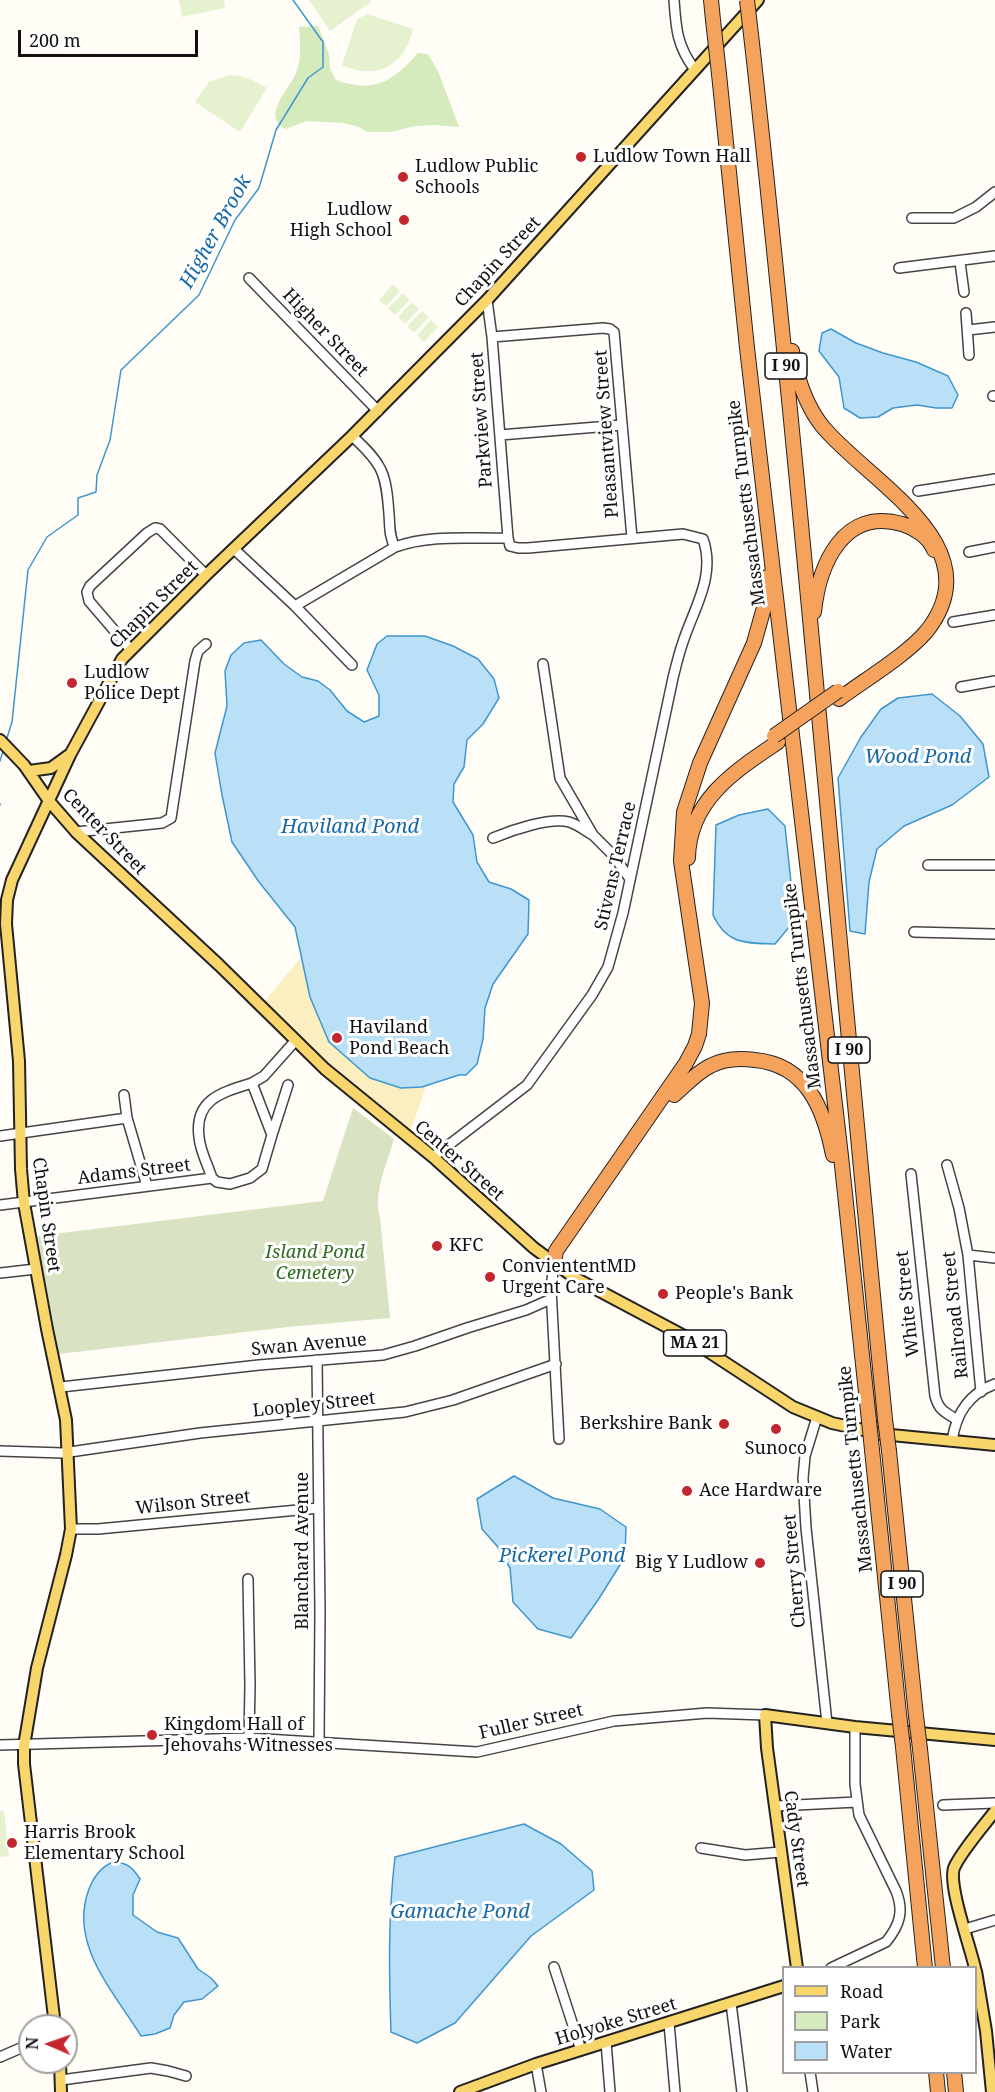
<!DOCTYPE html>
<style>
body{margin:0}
#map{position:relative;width:995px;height:2092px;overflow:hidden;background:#fffdf5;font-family:"Noto Serif",serif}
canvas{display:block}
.legend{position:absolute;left:782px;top:1966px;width:195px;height:108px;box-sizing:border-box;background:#fff;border:2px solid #a0a0a0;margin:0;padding:8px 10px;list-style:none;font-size:18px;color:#111}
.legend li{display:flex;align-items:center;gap:12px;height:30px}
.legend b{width:30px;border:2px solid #a0a0a0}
.north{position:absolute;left:18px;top:2014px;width:60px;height:60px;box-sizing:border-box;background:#fff;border:2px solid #a0a0a0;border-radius:50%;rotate:272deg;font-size:16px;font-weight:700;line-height:24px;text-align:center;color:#111}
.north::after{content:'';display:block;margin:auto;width:21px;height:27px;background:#c4262e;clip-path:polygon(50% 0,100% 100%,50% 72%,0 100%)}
.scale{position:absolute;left:18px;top:30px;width:180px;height:27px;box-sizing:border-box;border:3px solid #111;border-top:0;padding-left:8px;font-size:18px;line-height:21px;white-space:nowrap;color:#111;-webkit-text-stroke:4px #fff;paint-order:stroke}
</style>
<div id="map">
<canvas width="995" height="2092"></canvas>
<ul class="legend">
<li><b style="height:8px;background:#f9d66b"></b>Road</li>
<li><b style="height:16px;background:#d5ebbd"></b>Park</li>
<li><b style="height:16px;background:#b9e0f7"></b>Water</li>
</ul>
<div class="north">N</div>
<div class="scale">200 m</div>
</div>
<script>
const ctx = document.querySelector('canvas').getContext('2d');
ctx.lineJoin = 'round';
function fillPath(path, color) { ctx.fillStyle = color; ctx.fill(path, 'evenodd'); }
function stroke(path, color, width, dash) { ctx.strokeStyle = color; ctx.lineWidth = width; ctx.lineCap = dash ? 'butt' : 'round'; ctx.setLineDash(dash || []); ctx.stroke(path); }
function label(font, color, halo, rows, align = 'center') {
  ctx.font = font + ' "Noto Serif",serif'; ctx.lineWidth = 6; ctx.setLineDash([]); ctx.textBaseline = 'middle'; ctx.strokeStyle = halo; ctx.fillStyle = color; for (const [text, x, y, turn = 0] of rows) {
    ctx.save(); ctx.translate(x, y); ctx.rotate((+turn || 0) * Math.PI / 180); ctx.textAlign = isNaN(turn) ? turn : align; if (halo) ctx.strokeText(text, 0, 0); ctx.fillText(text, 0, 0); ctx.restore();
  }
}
fillPath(new Path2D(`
 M318 26 329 54 330 68 336 80C374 94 393 81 418 53L428 54 438 71 459 127 435 125 415 126 391 132H367L359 127 343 123 307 121 285 129C261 115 289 90 296 73 302 58 300 43 299 27Z`), '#d5ebbd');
fillPath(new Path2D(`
 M304 954 430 1074 410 1133 346 1083 264 1002Z`), '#fbeec1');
fillPath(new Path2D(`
 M353 1108 394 1139C387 1164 373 1192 380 1218L390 1318 288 1327 59 1354 37 1236 323 1201Z`), '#d9e3c4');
fillPath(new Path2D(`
 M179 0H224L225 8 182 17Z
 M309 0H370L371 2 330 31Z
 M367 14 413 29C405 66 376 81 342 65L357 19Z
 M229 75C245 75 254 81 267 88L240 132 195 102 209 82Z
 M393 284 400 291 386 306 379 300Z
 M403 293 410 300 395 315 388 308Z
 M412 302 419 309 405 324 398 317Z
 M422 311 429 317 414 333 407 326Z
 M431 320 438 327 424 342 417 335Z
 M0 1811H4L9 1856 0 1857Z`), '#e6f2cf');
const water = new Path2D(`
 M831 329 856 343 883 353 916 362 948 376 958 395 952 408H936L917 405 893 408 878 417 860 418 844 408 839 377 819 351 822 333Z
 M387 636H425L453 646 478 659 494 679 499 698 483 724 467 740 464 767 454 784 453 802 473 835 477 862 489 882 511 889 529 900 528 934 493 984 485 1008 483 1039 477 1064 466 1075H459L422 1087 401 1088 370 1078 329 1042 310 997 295 927 259 882 232 842 222 795 215 753 227 706 225 671 231 655 244 643 261 640 284 664 302 677 318 681 330 690 347 711 364 722 379 716V695L367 670 377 644Z
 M932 694 960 716 983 744 989 777 952 805 904 826 877 849 869 882 865 934 850 931 838 778 861 737 881 709 898 698Z
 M768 809 785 826 795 920 775 944C746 943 727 945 713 915L716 825 739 815Z
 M514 1476 553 1498 600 1509 626 1527 625 1557 598 1600 571 1638 538 1629 513 1602 510 1568 497 1546 482 1529 477 1499Z
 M524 1824 561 1844 592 1871 594 1890 531 1936 455 2023 417 2043 391 2032C389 1973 388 1915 395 1857Z
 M113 1862C127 1862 133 1868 140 1879L133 1895V1915L157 1932 178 1938 198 1969 211 1978 218 1986 202 1999 184 2002 174 2015 170 2028 155 2034 141 2036C114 1992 68 1944 89 1889 94 1876 101 1867 113 1862Z`);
fillPath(water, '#b9e0f7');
stroke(water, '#3f96cf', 1.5);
stroke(new Path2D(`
 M6 741 12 722 28 570 47 537 78 515V498L96 492 97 475 110 440 121 370 199 295 235 220 259 188 276 130 308 78 323 67V42L293 0
 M0 761 3 751
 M0 804V805`), '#3f96cf', 1.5);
const minor = new Path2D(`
 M674 0C676 29 677 46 695 70
 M912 218H954L976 207 995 192
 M960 262 964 292
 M899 268 995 256
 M249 278 378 411
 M966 313 969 355
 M968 330 995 327
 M492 337 603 328 610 329 614 332 632 538
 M993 396H995
 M500 435 622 425
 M918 491 995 479
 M395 547C431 534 470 539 508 538
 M234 549 295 606 395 547C389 537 390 526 389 514 386 473 383 464 352 436
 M969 552 995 547
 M295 606 352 665
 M953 622 995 615
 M131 650 89 601 87 592 90 586 147 533 155 528 160 529 206 575
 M543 664 560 778 593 835 613 855 630 879
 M961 687 995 681
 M76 832 162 823 171 818 195 661 198 651 206 644
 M493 838C512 830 550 817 569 822 577 824 584 830 591 834
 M928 865H995
 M914 932 995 934
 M252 1083 272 1135 262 1169 250 1178 230 1184 217 1182 212 1178C208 1165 200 1151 199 1137 194 1099 223 1092 252 1083Z
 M252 1083 264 1076 296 1040
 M124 1095 127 1118 147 1186
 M272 1135 288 1085
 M0 1136 127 1118
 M433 1157 527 1085 592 995 608 967 623 913 673 678C676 666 679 653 683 642 694 608 716 576 703 539L683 534 528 548H518L510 546 508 538 492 337 487 300
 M947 1165 959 1208 968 1255 981 1392
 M911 1174 935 1396C939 1410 944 1412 956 1419
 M0 1205 212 1178
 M968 1255 995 1258
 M554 1263 551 1289 559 1439
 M0 1273 36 1269
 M317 1360 320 1611 319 1741
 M61 1387 259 1365 383 1355 415 1346 467 1328 526 1310 551 1299
 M817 1417 805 1456 803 1478 806 1528 827 1723
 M952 1441C956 1414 968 1394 995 1384
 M0 1451 63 1453 200 1433 405 1412 453 1400 556 1364
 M71 1529H98L319 1508
 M248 1579 250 1685 249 1738
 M0 1745 249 1738 477 1752 614 1721 707 1713 765 1715
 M943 1805 995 1803
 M776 1806 857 1802
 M701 1848 745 1855 781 1852
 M965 1929 995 1920
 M554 1967 581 2050
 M831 1968 886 1942C900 1925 904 1911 896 1891L859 1815 855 1784V1727
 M731 2003 742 2092
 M669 2023 675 2092
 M606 2042 610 2092
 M0 2057 30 2044
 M536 2064 541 2092
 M810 2072 813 2092
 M61 2080 151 2068 168 2071 186 2076`);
const major = new Path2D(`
 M0 740 24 765 49 801 76 832 219 965 325 1069 433 1157 534 1248 575 1278 686 1337 793 1407 832 1423 881 1434 995 1445
 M29 771 51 768 69 755
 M797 1968 767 1748 765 1715 855 1727 995 1740
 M975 1968C970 1946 948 1885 954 1868 960 1853 985 1824 995 1811
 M976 1971 986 2031 992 2092
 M55 2026 24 1764V1746L37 1668 66 1555 71 1529 66 1420 47 1329 24 1203 21 1169 19 1061 6 924 7 900 12 880 70 755 122 659 206 575 352 436 487 300 758 0
 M60 2062 61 2092
 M460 2092 536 2064 784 1986`);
const highway = new Path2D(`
 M711 0 713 20
 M753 52C803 507 840 963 885 1419
 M719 74 747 348 841 1156 869 1421
 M792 351C797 378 805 405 823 427 870 483 995 546 926 632 905 656 866 679 839 699
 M814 612C819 565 843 507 902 524 915 528 929 537 934 550
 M688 858C689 800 735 771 778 742
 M674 1095C686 1085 696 1073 710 1066 723 1059 740 1058 755 1060 807 1065 824 1109 833 1155
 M554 1263 556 1251 686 1063 695 1046 699 1034 702 1003 681 861 684 812 700 763 754 643 765 604 767 577
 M872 1450 899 1714
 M889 1451 916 1716
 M903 1747 925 1968
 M920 1749 943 1968
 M936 2072 938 2092
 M954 2072 956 2092`);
stroke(minor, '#444', 12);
stroke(major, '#222', 14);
stroke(highway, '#222', 16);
stroke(minor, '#fff', 9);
stroke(major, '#f9d66b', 10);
stroke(highway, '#f5a25d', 14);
const highwayBridge = new Path2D(`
 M747 0 753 52
 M713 20 719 74
 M774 736 838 691
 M885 1419 889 1451
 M869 1421 872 1450
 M899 1714 903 1747
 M916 1716 920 1749`);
stroke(highwayBridge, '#222', 16, []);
stroke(highwayBridge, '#f5a25d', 14);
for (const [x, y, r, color] of [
 [581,157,6,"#c4262e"],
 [403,177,6,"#c4262e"],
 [404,220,6,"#c4262e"],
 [72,683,6,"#c4262e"],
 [337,1038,6,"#c4262e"],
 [437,1246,6,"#c4262e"],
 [490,1277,6,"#c4262e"],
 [663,1294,6,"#c4262e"],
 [724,1424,6,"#c4262e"],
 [776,1429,6,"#c4262e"],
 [687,1491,6,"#c4262e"],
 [760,1563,6,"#c4262e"],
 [152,1735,6,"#c4262e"],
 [12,1843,6,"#c4262e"]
]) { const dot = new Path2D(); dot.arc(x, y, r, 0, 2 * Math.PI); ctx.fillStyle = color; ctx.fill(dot); stroke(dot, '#fff', 2); }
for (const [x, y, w] of [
 [786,366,42],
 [849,1050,42],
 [695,1343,63],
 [902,1584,42]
]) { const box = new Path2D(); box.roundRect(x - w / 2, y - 13, w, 26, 4.5); ctx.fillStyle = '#fff'; ctx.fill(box); stroke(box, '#111', 1.5); }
label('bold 16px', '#111', null, [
 ["I 90",786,366],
 ["I 90",849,1050],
 ["MA 21",695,1343],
 ["I 90",902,1584]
]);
label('18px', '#111', '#fff', [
 ["Ludlow Town Hall",593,157],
 ["Ludlow Public",415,167],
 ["Schools",415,188],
 ["Ludlow",392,210,"right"],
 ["High School",392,231,"right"],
 ["Ludlow",84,673],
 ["Police Dept",84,694],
 ["Haviland",349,1028],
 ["Pond Beach",349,1049],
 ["KFC",449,1246],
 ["ConviententMD",502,1267],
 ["Urgent Care",502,1288],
 ["People's Bank",675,1294],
 ["Berkshire Bank",712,1424,"right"],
 ["Sunoco",776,1449,"center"],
 ["Ace Hardware",699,1491],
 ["Big Y Ludlow",748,1563,"right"],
 ["Kingdom Hall of",164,1725],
 ["Jehovahs Witnesses",164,1746],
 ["Harris Brook",24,1833],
 ["Elementary School",24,1854]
], 'left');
label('18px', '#111', '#fff', [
 ["Chapin Street",498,262,-47],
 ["Higher Street",325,333,46],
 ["Parkview Street",482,420,-94],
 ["Pleasantview Street",607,434,-94],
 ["Massachusetts Turnpike",747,503,-97],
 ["Chapin Street",154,605,-45],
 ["Center Street",104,832,46],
 ["Stivens Terrace",616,866,-77],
 ["Massachusetts Turnpike",803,986,-97],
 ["Center Street",459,1161,41],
 ["Adams Street",134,1172,-7],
 ["Chapin Street",46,1215,82],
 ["White Street",908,1304,-96],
 ["Railroad Street",956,1315,-96],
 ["Swan Avenue",309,1345,-5],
 ["Loopley Street",314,1405,-6],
 ["Massachusetts Turnpike",856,1469,-96],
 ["Wilson Street",193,1503,-6],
 ["Blanchard Avenue",303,1551,-90],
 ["Cherry Street",795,1571,-95],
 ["Fuller Street",531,1722,-13],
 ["Cady Street",796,1839,82],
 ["Holyoke Street",616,2022,-17]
]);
label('italic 18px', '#2f6b1f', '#fff', [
 ["Island Pond",315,1253],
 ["Cemetery",315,1274]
]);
label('italic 20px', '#1768a6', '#fff', [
 ["Higher Brook",216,232,-61],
 ["Wood Pond",918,757],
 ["Haviland Pond",350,827],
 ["Pickerel Pond",562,1556],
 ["Gamache Pond",460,1912]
]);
</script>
